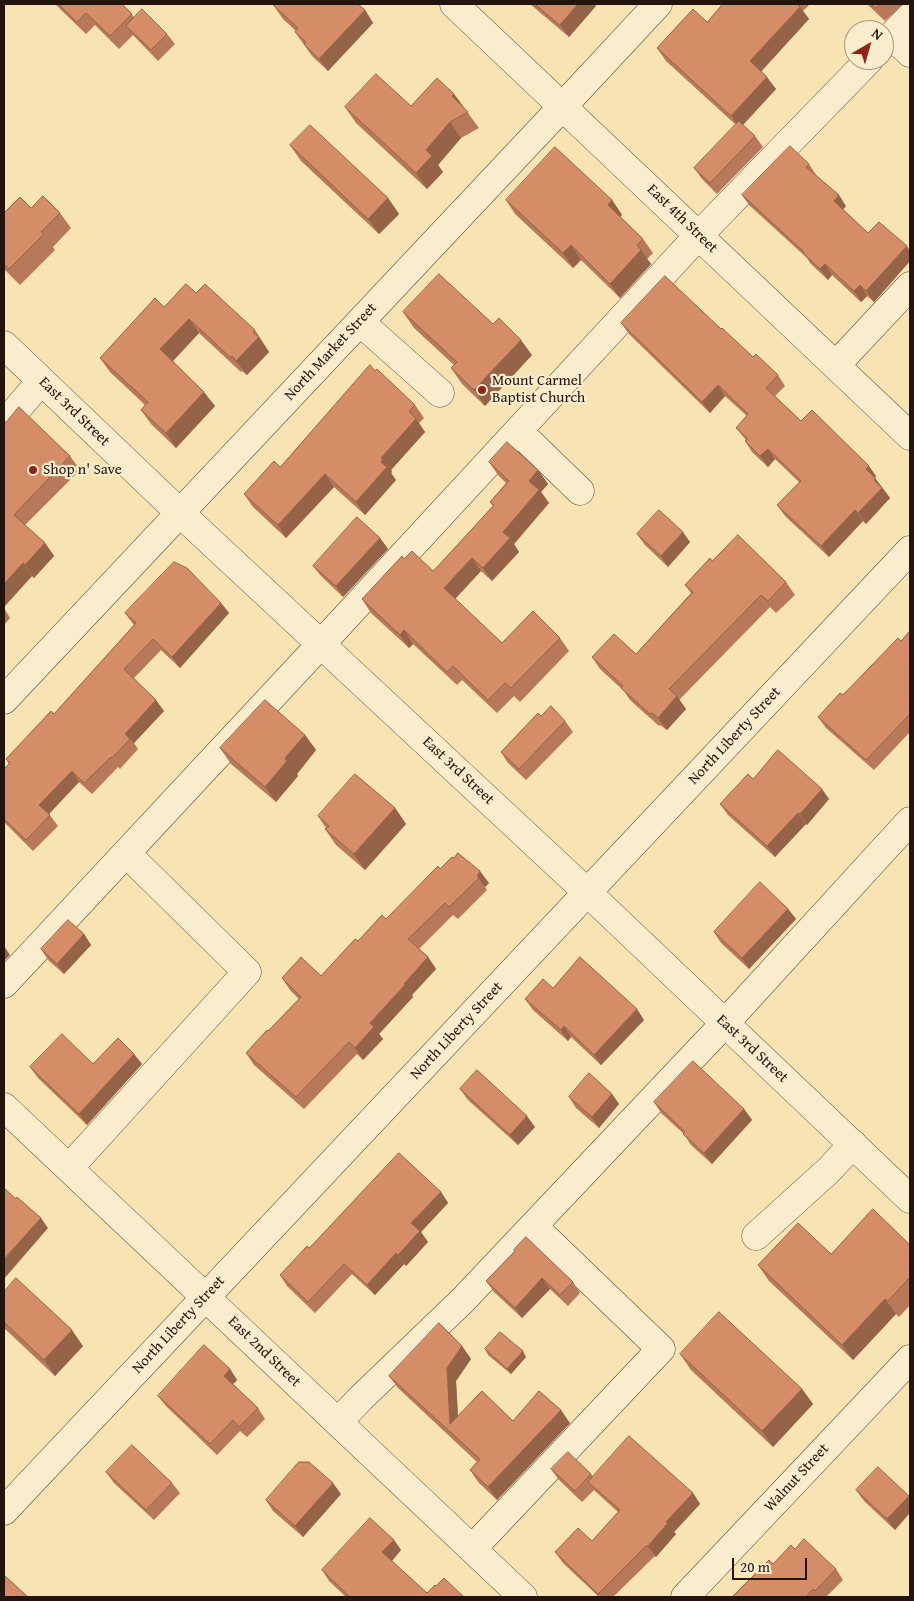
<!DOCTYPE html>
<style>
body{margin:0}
#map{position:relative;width:914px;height:1601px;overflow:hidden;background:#f8e4b2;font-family:"Gentium Book Plus",serif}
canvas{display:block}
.frame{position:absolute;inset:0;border:5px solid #23150e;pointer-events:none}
.north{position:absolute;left:844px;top:20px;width:50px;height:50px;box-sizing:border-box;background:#faedcd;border:1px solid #a49781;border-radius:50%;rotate:38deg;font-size:14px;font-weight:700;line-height:20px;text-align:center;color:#23150e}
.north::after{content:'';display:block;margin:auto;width:18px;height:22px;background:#8f2418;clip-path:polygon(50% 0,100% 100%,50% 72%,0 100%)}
.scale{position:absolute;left:732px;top:1558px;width:75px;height:22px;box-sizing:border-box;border:2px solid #23150e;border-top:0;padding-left:6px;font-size:15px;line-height:18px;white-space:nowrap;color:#23150e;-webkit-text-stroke:4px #faedcd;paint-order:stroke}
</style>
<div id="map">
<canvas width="914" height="1601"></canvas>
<div class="frame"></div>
<div class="north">N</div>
<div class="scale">20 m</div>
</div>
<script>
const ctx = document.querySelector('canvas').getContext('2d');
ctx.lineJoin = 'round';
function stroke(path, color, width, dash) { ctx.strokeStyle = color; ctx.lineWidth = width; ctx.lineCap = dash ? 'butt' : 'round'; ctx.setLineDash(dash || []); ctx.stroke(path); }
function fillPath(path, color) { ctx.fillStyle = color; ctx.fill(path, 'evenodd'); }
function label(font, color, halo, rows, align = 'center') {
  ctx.font = font + ' "Gentium Book Plus",serif'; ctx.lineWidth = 4.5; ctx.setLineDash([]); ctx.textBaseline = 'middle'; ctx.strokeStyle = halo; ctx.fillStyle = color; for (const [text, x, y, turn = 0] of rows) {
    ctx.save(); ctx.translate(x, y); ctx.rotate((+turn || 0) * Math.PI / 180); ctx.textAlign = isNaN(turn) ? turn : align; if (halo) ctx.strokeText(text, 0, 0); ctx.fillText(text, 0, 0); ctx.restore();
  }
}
const minor = new Path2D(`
 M454 4 910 436
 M892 36 910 53
 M884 44 910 17
 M360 322 440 393
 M4 345 180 513 588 893 910 1199
 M836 365 910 286
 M4 424 41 381
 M518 431 580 491
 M4 700 563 106 658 4
 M4 984 321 644 699 235 869 60
 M4 1107 523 1597
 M69 1168 247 972 126 853
 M756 1236 829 1170 853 1144
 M338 1422 361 1398 463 1300 725 1023 910 821
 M4 1511 910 550
 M472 1549 661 1349 533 1226
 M685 1597 910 1359`);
stroke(minor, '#584937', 29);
stroke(minor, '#faedcd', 28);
fillPath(new Path2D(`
 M55 4H122L134 17 167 34 175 44 158 61 133 35 119 49 95 25 86 34Z
 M530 4H594L596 6 569 37Z
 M723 4H810L803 11 809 19 761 71 776 89 743 125 755 136 763 147 717 194 702 179 694 168 736 125 666 61 657 48 707 22Z
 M867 4H903L885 21Z
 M274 6 365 10 373 23 328 71 312 56 295 32 296 31 283 19Z
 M454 94 479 128 461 138 438 165 443 172 427 189 356 123 345 107 411 106Z
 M290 145 388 198 399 214 379 234 301 161Z
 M809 164 816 175 846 206 843 210 868 233 910 251V261L874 302 867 296 861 302 832 275 828 280 810 263 807 258 749 205 742 195Z
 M506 200H612L622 215 620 217 643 239 653 253 647 259 651 264 620 298 581 260 573 268 515 214Z
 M31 208 60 213 71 228 53 247 55 250 20 285 4 269V213Z
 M196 293 255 330 269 352 247 375 242 371 241 372 199 333 173 361 215 406 176 448 151 424 141 410 145 405 110 372 100 358 164 307Z
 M403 312 532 355 485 406 462 384 451 368 454 365 414 328Z
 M621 323 721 329 753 357 778 375 785 386 775 396 801 421 876 476 875 478 890 498 866 524 863 521 829 557 785 516 777 505 799 482 775 459 768 467 752 452 745 441 746 440 736 428 747 416 725 396 710 413 629 334Z
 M375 371 415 405 424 418 419 423 425 432 391 470 392 472 391 473 396 480 365 515 334 487 286 538 253 507 244 494 280 467Z
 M4 423 70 456 80 470 25 525 45 543 54 556 34 578 32 576 4 607Z
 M489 462 538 470 548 484 541 492 549 503 514 544 519 552 492 581 481 571 455 599 502 643 560 638 569 651 520 702 514 696 497 713 462 680 457 685 413 644 409 648 371 613 362 599 404 559 433 571 439 565 493 506 490 502 506 483 498 475Z
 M637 534 690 542 668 567 645 545Z
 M380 538 388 549 343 597 321 576 313 566Z
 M712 561 786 582 795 595 776 613 770 607 679 700 686 709 667 730 660 725 659 726 630 700 624 691 600 669 592 657 636 654 691 593 685 585Z
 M221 603 229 613 180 668 161 650 134 678 164 711 134 743 138 749 120 769 118 767 92 794 79 782 49 814 58 826 33 851 4 822V769L9 764 6 759 54 714 134 625 125 613Z
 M4 608 10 618 4 625Z
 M910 631V732L874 770 826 728 818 717 901 641Z
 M541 716 565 721 573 732 526 780 508 763 501 752Z
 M305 735 316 750 297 774 298 776 276 802 231 764 220 748Z
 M829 799 807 825 806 824 775 857 728 815 720 804Z
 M395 808 406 824 365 870 336 845 325 829 326 828 318 816Z
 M452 857 489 883 485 887 487 890 458 919 453 915 419 949 428 957 436 969 412 995 413 997 379 1034 383 1039 363 1060 357 1054 304 1109 254 1065 246 1053 268 1031 299 999 290 990 282 978 321 976 358 941 386 919 440 869Z
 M788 909 796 919 749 969 721 943 714 932Z
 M84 934 91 945 64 974 48 960 41 949Z
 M553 988 644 1020 601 1065 571 1037 568 1041 533 1010 525 999Z
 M93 1064H142L87 1125 38 1078 30 1067Z
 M460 1089 535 1127 518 1145 468 1100Z
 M612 1094 619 1104 599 1128 576 1108 569 1097Z
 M654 1102 744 1109 752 1120 712 1164 691 1145 684 1134 661 1113Z
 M441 1192 448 1203 421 1232 428 1242 406 1266 404 1264 375 1295 352 1274 315 1313 287 1286 280 1275 309 1248Z
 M910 1245V1305L899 1317 896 1314 853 1360 769 1281 758 1265 831 1254Z
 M515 1252 573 1282 580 1293 568 1306 550 1289 522 1318 494 1292 486 1281Z
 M4 1292 83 1346 55 1376 4 1328Z
 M462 1346 471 1359 456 1381 458 1416 513 1421 570 1423 497 1500 479 1483 470 1470 477 1462 398 1388 389 1376Z
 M485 1349 526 1357 511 1374 488 1355Z
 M680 1354 802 1389 813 1404 773 1447 691 1370Z
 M230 1369 237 1380 233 1384 258 1408 265 1419 247 1437 240 1431 217 1455 166 1406 158 1396Z
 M551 1469 591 1474 593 1477 693 1493 700 1504 674 1532 676 1534 656 1557 655 1556 613 1597H599L563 1563 555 1552 592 1541 618 1512 596 1492 594 1490 582 1502 559 1480Z
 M106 1472 172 1483 180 1493 154 1520 114 1483Z
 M856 1490 910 1499 895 1530 864 1501Z
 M341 1494 303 1537 273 1511 266 1500Z
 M394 1540 401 1550 392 1561 427 1593 464 1597H346L329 1581 322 1570Z
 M795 1549 836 1569 843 1580 826 1597H732L773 1564Z`), '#b77959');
fillPath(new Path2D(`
 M578 4H594L596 6 569 37 560 25Z
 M800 7 809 19 759 74 750 61Z
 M365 10 373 23 328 71 319 59Z
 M767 77 776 89 740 128 731 116Z
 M454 94 465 109 452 96Z
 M450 122 461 138 438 165 443 172 427 189 416 173 426 150Z
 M839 195 846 206 841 211 834 201Z
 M388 198 399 214 379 234 368 219Z
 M612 200 622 215 618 219 608 205Z
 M571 245 581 260 573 268 563 253Z
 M907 246 910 251V261L874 302 866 291Z
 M641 250 651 264 620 298 610 284Z
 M825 264 832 275 828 280 820 269Z
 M860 285 867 296 861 302 854 291Z
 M189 319 199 333 170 364 160 349Z
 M259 337 269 352 247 375 236 361Z
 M521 340 532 355 485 406 474 390Z
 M718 385 725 396 710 413 702 402Z
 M204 392 215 406 176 448 166 433Z
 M416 419 425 432 391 470 392 472 391 473 396 480 365 515 356 502 381 462V458Z
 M768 449 775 459 768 467 760 456Z
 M869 466 876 476 873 480 866 469Z
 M538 470 548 484 541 492 549 503 514 544 519 552 492 581 483 568 503 532 529 481Z
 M325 474 334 487 286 538 278 525Z
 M875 478 890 498 866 524 858 513Z
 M855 510 863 521 829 557 821 546Z
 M683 532 690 542 668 567 661 556Z
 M380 538 388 549 343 597 336 586Z
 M45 543 54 556 34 578 25 565Z
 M472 558 481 571 453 601 444 588Z
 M23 563 32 576 4 607V584Z
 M221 603 229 613 180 668 172 657Z
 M404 630 413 644 409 648 400 635Z
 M677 696 686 709 667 730 658 718Z
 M156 700 164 711 134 743 125 734Z
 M305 735 316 750 297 774 298 776 276 802 265 787 285 758Z
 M72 771 79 782 47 816 39 805Z
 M822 789 829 799 807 825 800 814Z
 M395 808 406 824 365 870 354 854Z
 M798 813 806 824 775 857 767 846Z
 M480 871 489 883 485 887 477 876Z
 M788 909 796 919 749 969 742 958Z
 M84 934 91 945 64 974 57 964Z
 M4 946 10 955 4 961Z
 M428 957 436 969 412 995 413 997 379 1034 383 1039 363 1060 355 1048 370 1023 404 984Z
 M637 1009 644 1020 601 1065 594 1055Z
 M564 1026 571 1037 568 1041 561 1030Z
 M134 1054 142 1064 87 1125 79 1114Z
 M612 1094 619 1104 599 1128 592 1117Z
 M744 1109 752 1120 712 1164 704 1153Z
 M527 1116 535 1127 518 1145 510 1135Z
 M441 1192 448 1203 421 1232 428 1242 406 1266 398 1255 411 1223Z
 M41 1218 48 1228 4 1279V1259Z
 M396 1253 404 1264 375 1295 367 1285Z
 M542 1278 550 1289 522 1318 515 1308Z
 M885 1299 896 1314 853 1360 842 1345Z
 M72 1330 83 1346 55 1376 44 1360Z
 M462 1346 471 1359 456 1381 459 1437 450 1424 447 1368Z
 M523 1351 526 1357 511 1374 507 1369Z
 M230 1369 237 1380 231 1386 224 1376Z
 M802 1389 813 1404 773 1447 762 1431Z
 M561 1410 570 1423 497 1500 488 1487Z
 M333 1483 341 1494 303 1537 295 1526Z
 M693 1493 700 1504 674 1532 676 1534 656 1557 648 1546 666 1522Z
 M909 1496 910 1499V1513L895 1530 887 1519Z
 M394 1540 401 1550 390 1563 382 1552Z`), '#956348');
const building = new Path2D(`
 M59 4H122L132 14 110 36 86 13 77 22Z
 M274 4H358L365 10 319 59 304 44 306 42 295 32 298 28 274 6Z
 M535 4H578L560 25Z
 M723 4H797L800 7 750 61 767 77 731 116 657 48 693 9 707 22Z
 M871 4H880L876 8Z
 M142 9 167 34 151 50 126 26Z
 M376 74 411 106 437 78 454 94 452 96 468 112 450 122 426 150 432 156 416 173 345 107Z
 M739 121 755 136 710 183 694 168Z
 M310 125 388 198 368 219 290 145Z
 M790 146 809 164 806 167 839 195 834 201 868 233 879 222 907 246 866 291 860 285 854 291 825 264 820 269 803 253 804 252 742 195Z
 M555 147 612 200 608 205 643 239 637 245 641 250 610 284 571 245 563 253 506 200Z
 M43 196 60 213 41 232 44 234 9 269 4 264V213L20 197 31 208Z
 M439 274 493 324 499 318 521 340 474 390 451 368 457 362 403 312Z
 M665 276 721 329 722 328 753 357 756 354 778 375 766 388 801 421 812 410 869 466 866 469 875 478 874 480 882 488 858 513 855 510 821 546 777 505 801 481 768 449 760 456 745 441 748 439 736 428 748 414 718 385 702 402 621 323Z
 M186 284 196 293 205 284 255 330 253 332 259 337 236 361 232 356 231 358 189 319 160 349 204 392 166 433 141 410 148 402 100 358 155 298 164 307Z
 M370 365 375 371 377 369 415 405 409 411 416 419 381 458 383 459 381 462 387 467 356 502 325 474 278 525 244 494 274 461 280 467Z
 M19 407 70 456 14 515 45 543 25 565 23 563 4 584V423L7 421Z
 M507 442 538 470 529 481 539 490 503 532 510 538 483 568 472 558 444 588 502 643 533 611 560 638 511 688 505 683 488 700 453 666 447 672 404 630 400 635 362 599 402 556 404 559 412 551 433 571 439 565 494 505 490 502 509 481 489 462Z
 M659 510 683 532 661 556 637 534Z
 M357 517 380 538 336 586 313 566Z
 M738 535 786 582 768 601 761 595 669 689 677 696 658 718 652 713 650 714 621 688 623 686 592 657 614 634 636 654 693 592 685 585 710 558 712 561Z
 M174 562 187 568 221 603 172 657 153 639 124 669 156 700 125 734 130 739 112 758 111 757 84 783 72 771 39 805 50 815 26 840 4 819V769L10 763 6 759 51 711 54 714 136 623 125 613Z
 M910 631V714L866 760 818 717 840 693 843 695 898 638 901 641Z
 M265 700 305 735 285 758 287 761 265 787 220 748Z
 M551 706 565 721 519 769 501 752 538 713 541 716Z
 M778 750 822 789 800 814 798 813 767 846 720 804 748 774 753 779Z
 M355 774 395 808 354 854 325 829 329 826 318 816Z
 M458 853 480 871 477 876 479 878 449 907 445 903 408 939 428 957 404 984 405 985 370 1023 374 1027 355 1048 349 1042 296 1097 246 1053 267 1030 268 1031 301 997 282 978 301 957 321 976 355 939 358 941 382 915 386 919 438 866 440 869 452 857 454 858Z
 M760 882 788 909 742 958 714 932Z
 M68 920 84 934 57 964 41 949Z
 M580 957 637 1009 594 1055 564 1026 561 1030 525 999 543 979 553 988Z
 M62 1034 93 1064 118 1038 134 1054 79 1114 30 1067Z
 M693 1061 744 1109 704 1153 683 1134 685 1132 654 1102Z
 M477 1070 527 1116 510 1135 460 1089Z
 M589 1073 612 1094 592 1117 569 1097Z
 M399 1153 441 1192 411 1223 420 1231 398 1255 396 1253 367 1285 344 1264 308 1302 280 1275 307 1246 309 1248Z
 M4 1188 16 1199 17 1197 41 1218 4 1259Z
 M873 1209 910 1245V1277L888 1301 885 1299 842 1345 758 1265 798 1223 831 1254Z
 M526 1237 573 1282 560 1295 542 1278 515 1308 486 1281 515 1251 514 1250Z
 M16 1278 72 1330 44 1360 4 1322V1292Z
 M719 1312 802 1389 762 1431 680 1354Z
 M439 1323 462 1346 447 1368 450 1424 482 1391 513 1421 539 1391 561 1410 488 1487 470 1470 480 1459 389 1376Z
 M500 1332 523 1351 507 1369 485 1349Z
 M204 1345 230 1369 224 1376 258 1408 239 1427 233 1420 210 1444 158 1396Z
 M629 1436 693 1493 666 1522 668 1523 648 1546 647 1545 598 1594 555 1552 578 1528 592 1541 620 1510 588 1482Z
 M132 1445 172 1483 146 1510 106 1472Z
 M568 1452 591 1474 575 1491 551 1469Z
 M299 1462H309L333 1483 295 1526 266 1500Z
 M878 1467 909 1496 887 1519 856 1490Z
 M370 1518 394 1540 382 1552 427 1593 435 1585 436 1586 444 1578 464 1597H350L322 1570Z
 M804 1539 836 1569 815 1591 813 1589 806 1597H732L769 1560 773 1564 791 1545 795 1549Z
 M4 1575 28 1597H4Z`);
fillPath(building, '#d58d67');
stroke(building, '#956348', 1);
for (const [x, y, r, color] of [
 [482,390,5,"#8f2418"],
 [33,470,5,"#8f2418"]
]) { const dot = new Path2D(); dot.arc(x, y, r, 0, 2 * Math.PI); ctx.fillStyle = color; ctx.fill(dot); stroke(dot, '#faedcd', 2); }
label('15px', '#23150e', '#faedcd', [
 ["East 4th Street",682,219,44],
 ["North Market Street",331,352,-47],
 ["East 3rd Street",74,412,44],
 ["North Liberty Street",735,736,-47],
 ["East 3rd Street",458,771,43],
 ["North Liberty Street",457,1031,-47],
 ["East 3rd Street",752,1049,43],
 ["North Liberty Street",179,1325,-47],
 ["East 2nd Street",264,1352,44],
 ["Walnut Street",797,1478,-47]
]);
label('15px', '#23150e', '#faedcd', [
 ["Mount Carmel",492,381],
 ["Baptist Church",492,398],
 ["Shop n' Save",43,470]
], 'left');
</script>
